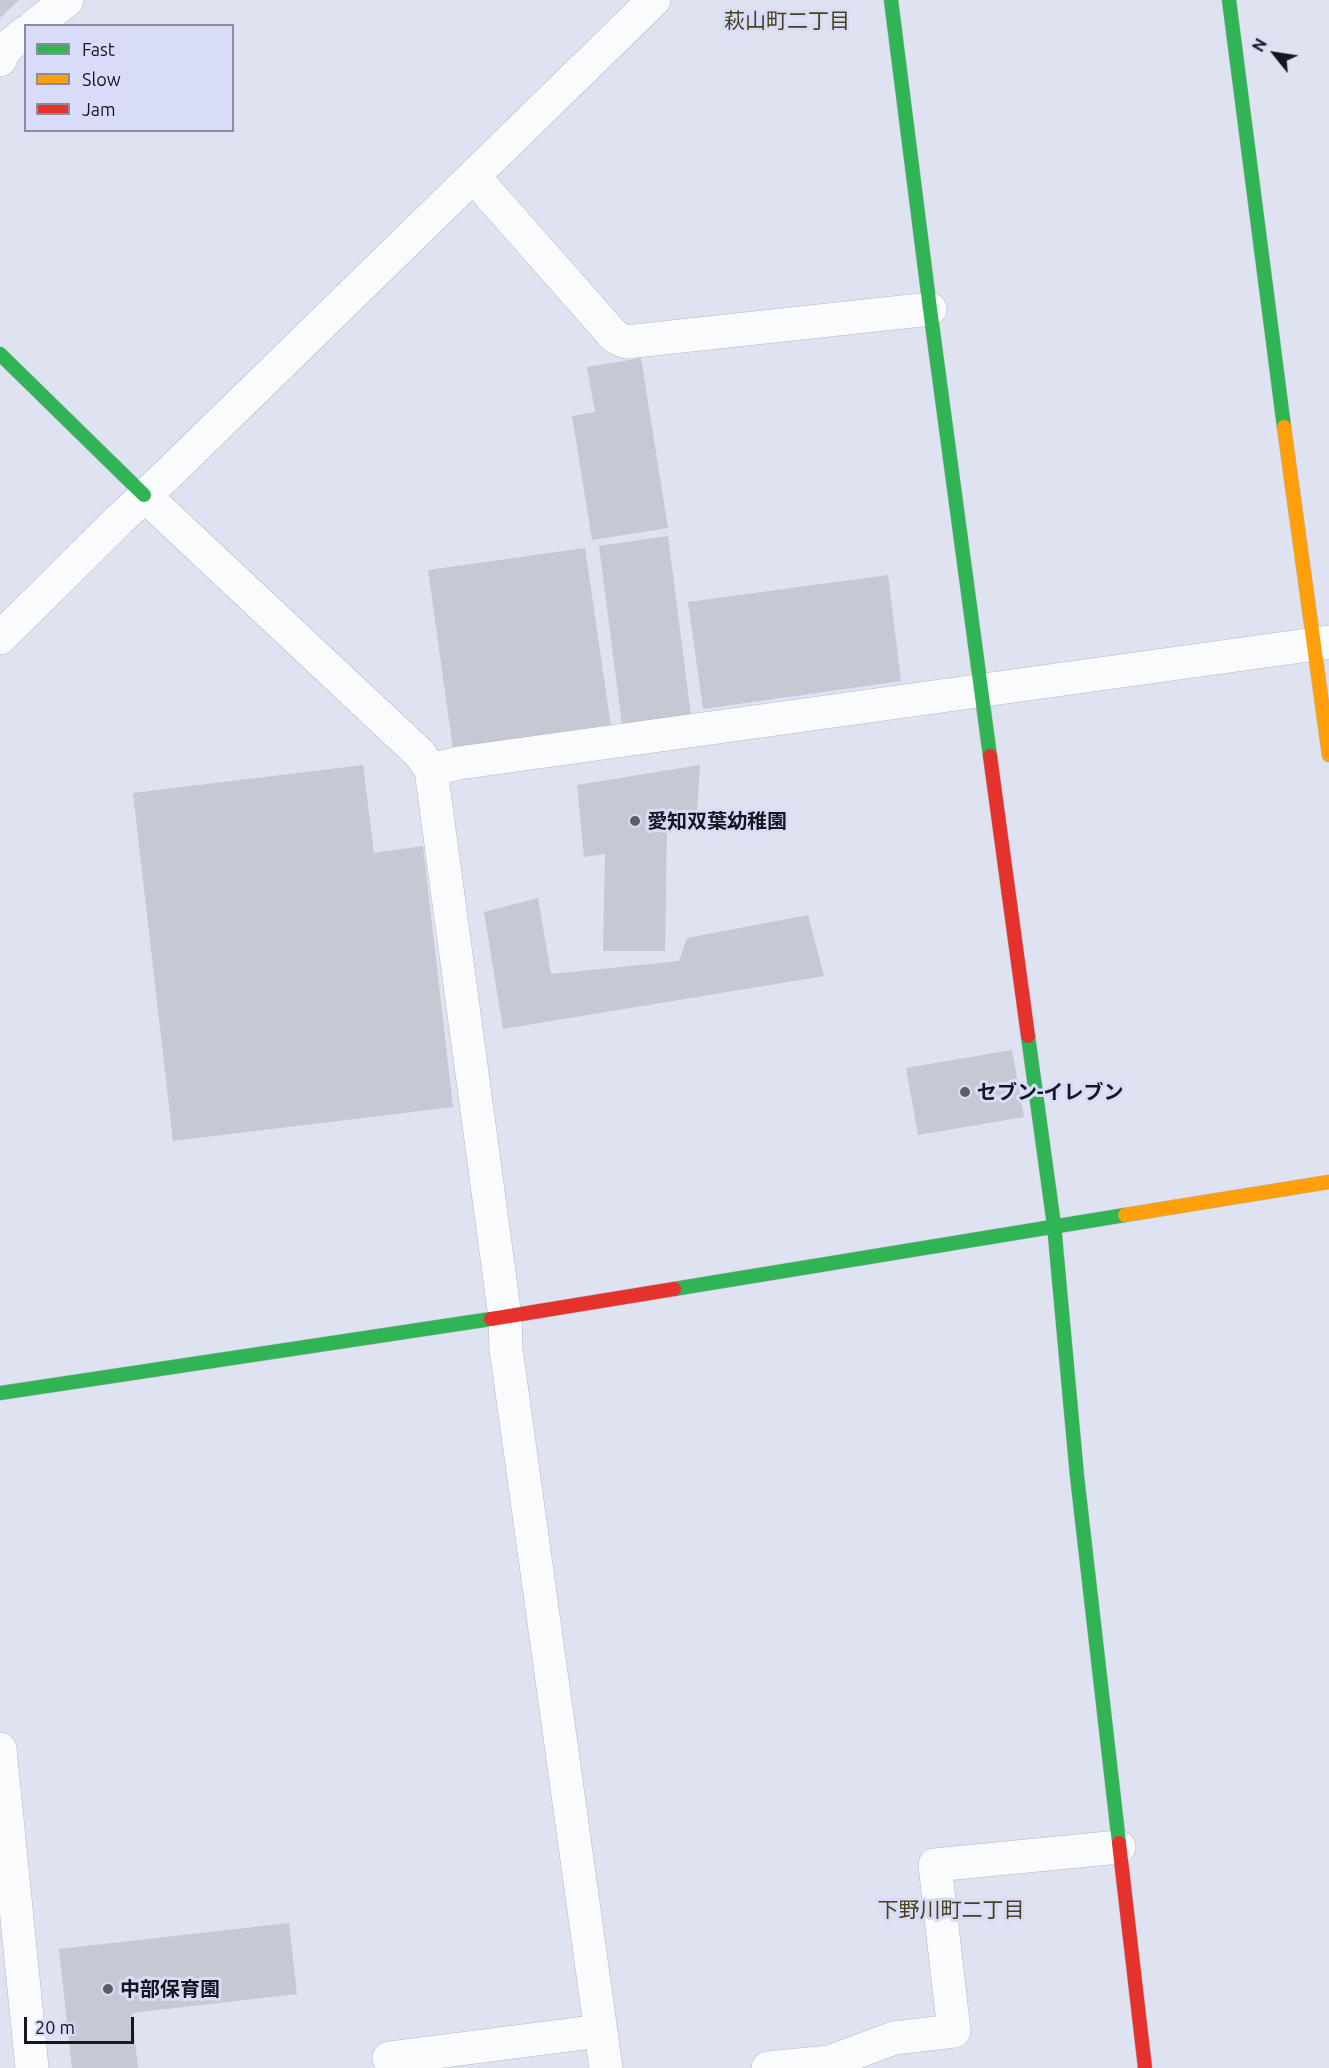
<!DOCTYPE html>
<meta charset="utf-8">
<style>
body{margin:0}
#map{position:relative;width:1329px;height:2068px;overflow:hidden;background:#dfe2f1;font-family:Ubuntu,sans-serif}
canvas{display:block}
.legend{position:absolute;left:24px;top:24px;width:210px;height:108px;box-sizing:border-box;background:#d8dcf8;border:2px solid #8a8da1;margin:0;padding:8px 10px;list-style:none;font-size:18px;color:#15161f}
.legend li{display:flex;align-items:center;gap:12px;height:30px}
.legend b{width:30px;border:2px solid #8a8da1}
.north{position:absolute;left:1245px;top:24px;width:60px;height:60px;-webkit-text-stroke:4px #d8dcf8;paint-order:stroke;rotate:300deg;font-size:16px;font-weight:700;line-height:24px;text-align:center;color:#15161f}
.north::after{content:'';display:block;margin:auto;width:21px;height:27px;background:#15161f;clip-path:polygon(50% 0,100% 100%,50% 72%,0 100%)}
.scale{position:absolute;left:24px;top:2017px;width:110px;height:27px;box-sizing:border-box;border:3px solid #15161f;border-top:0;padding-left:8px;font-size:18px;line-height:21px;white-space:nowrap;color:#15161f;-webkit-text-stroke:4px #d8dcf8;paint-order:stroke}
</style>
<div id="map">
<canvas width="1329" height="2068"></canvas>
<ul class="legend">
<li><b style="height:8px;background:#30b455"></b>Fast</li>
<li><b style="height:8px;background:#ff9f0a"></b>Slow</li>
<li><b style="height:8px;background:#e5322d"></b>Jam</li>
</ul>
<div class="north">N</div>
<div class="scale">20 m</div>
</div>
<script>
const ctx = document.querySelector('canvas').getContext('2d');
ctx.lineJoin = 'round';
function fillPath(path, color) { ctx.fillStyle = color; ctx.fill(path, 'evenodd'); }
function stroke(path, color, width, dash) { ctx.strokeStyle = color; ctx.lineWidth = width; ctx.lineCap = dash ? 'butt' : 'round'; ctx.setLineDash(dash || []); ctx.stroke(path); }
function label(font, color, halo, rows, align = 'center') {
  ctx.font = font + ' Ubuntu,"Noto Sans JP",sans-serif'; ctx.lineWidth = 6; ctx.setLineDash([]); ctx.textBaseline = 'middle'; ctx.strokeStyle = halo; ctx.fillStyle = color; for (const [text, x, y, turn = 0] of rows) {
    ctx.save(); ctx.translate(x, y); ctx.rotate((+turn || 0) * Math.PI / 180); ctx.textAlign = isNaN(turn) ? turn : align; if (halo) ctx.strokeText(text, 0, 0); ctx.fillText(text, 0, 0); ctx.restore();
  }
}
fillPath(new Path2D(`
 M0 0H19L0 18Z
 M641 358 668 528 592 540 572 416 595 412 587 367Z
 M668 536 691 716 622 725 599 546Z
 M585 548 611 726 453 749 428 570Z
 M888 575 901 681 703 709 688 602Z
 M363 765 374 853 423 846 453 1107 173 1141 133 793Z
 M700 765 696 827H667L665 951H603L605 854 584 857 577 785Z
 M538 898 551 974 679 961 687 938 808 915 824 976 503 1029 484 912Z
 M1012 1050 1024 1117 918 1135 906 1068Z
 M289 1923 297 1994 132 2013 138 2068H72L59 1949Z`), '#c6c8d4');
const street = new Path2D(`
 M34 26 67 0
 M0 60 5 49 26 32
 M474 177 615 337 626 342 930 309
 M144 495 420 754 431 770 505 1317 506 1349 606 2068
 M0 638 119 520 167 475 654 0
 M431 770 459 763 1329 642
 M0 1749 32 2068
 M389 2058 600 2031
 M768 2068 830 2062 894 2038 954 2031 935 1865 1119 1847`);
const fast = new Path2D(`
 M891 0 930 309 990 756
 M1229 0 1284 427
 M0 354 144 495
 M1028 1036 1054 1225 1077 1476 1119 1843
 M674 1289 1125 1215
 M0 1393 491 1319`);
const slow = new Path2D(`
 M1284 427 1329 755
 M1125 1215 1329 1182`);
const jam = new Path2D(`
 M990 756 1028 1036
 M491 1319 674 1289
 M1119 1843 1145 2068`);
stroke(street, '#b5b8c3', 34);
stroke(fast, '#b5b8c3', 15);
stroke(slow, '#b5b8c3', 15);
stroke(jam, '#b5b8c3', 15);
stroke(street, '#fafbfd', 33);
stroke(fast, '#30b455', 14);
stroke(slow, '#ff9f0a', 14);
stroke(jam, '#e5322d', 14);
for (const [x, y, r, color] of [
 [635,821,6,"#5c5d68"],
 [965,1092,6,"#5c5d68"],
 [108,1989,6,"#5c5d68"]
]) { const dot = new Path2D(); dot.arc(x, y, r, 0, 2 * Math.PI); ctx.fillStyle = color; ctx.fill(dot); stroke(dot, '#d8dcf8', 2); }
label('bold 20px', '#15161f', '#d8dcf8', [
 ["愛知双葉幼稚園",647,821],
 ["セブン-イレブン",977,1092],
 ["中部保育園",120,1989]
], 'left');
label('21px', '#484118', '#d8dcf8', [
 ["萩山町二丁目",787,21],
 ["下野川町二丁目",951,1910]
]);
</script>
